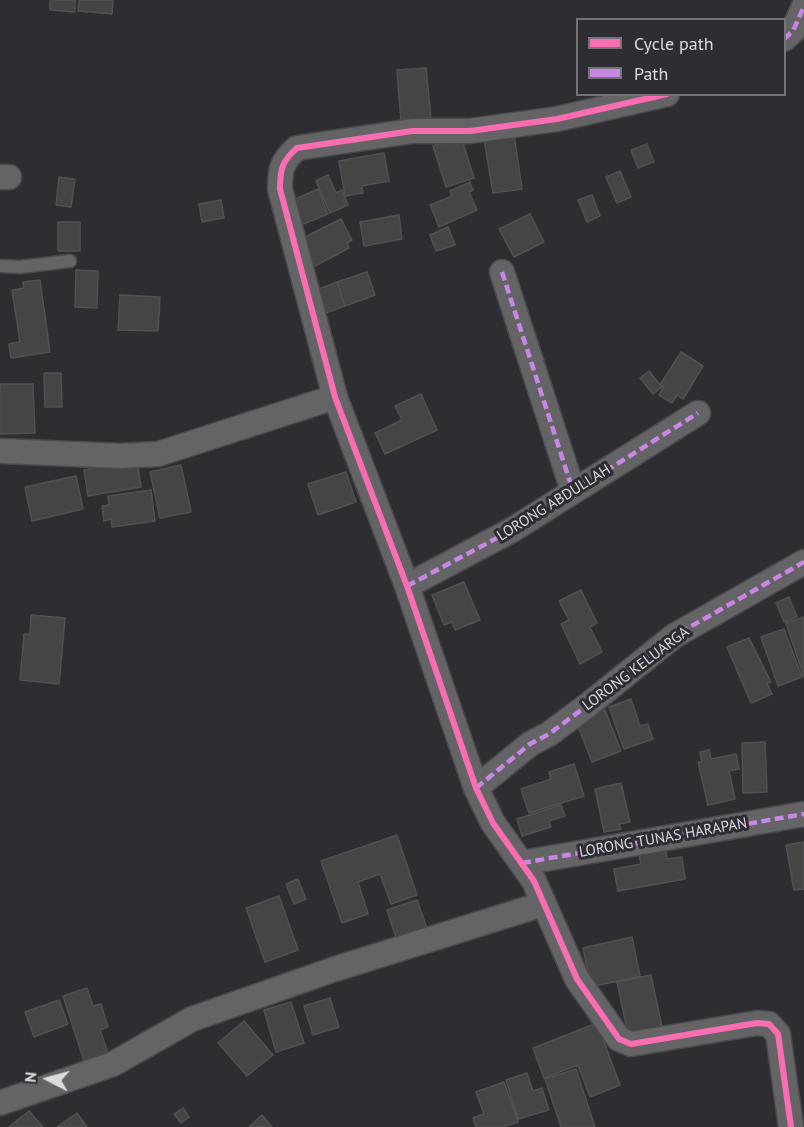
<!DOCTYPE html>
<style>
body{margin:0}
#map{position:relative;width:804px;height:1127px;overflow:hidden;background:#2e2e32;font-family:"PT Sans",sans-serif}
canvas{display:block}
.legend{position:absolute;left:576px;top:18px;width:210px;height:78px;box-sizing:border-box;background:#2d2d33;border:2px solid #737378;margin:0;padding:8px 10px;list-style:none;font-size:18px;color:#dbdbdf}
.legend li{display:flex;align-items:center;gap:12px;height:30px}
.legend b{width:30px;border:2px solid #737378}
.north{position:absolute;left:18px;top:1049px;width:60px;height:60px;-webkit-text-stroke:4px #2d2d33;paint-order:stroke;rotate:276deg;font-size:16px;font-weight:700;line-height:24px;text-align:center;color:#dbdbdf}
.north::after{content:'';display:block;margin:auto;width:21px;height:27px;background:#dbdbdf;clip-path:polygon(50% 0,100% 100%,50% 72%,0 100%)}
</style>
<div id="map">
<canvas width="804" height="1127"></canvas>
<ul class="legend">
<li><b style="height:8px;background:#f96db3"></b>Cycle path</li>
<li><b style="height:8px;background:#c787e3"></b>Path</li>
</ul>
<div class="north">N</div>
</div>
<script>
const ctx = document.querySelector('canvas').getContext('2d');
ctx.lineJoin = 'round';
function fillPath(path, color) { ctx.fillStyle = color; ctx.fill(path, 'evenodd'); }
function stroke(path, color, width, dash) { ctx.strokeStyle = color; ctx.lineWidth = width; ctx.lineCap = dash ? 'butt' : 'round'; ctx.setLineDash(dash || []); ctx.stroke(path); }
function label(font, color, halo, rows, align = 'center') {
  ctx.font = font + ' "PT Sans",sans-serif'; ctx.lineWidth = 6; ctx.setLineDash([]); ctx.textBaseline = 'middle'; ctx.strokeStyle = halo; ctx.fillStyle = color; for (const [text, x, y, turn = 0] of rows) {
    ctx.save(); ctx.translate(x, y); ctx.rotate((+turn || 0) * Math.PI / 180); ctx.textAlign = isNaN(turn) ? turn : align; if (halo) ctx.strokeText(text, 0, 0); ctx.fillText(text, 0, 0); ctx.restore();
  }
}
const building = new Path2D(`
 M50 0H75V12L50 10Z
 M79 0H113L112 14 78 11Z
 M426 68 431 118 401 121 397 70Z
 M514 134 522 189 493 193 484 139Z
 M461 137 474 178 446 187 433 146Z
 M647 144 654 162 638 168 631 150Z
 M384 153 389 181 362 186 363 193 345 196 339 161Z
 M620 171 631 197 617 203 606 177Z
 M328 175 336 193 342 190 348 205 330 213 316 181Z
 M59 177 75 179 71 207 56 205Z
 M470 182 473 190 469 192 477 210 439 227 430 205 452 196 450 191Z
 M318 189 328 214 301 225 291 201Z
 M592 195 600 216 587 222 578 200Z
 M221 200 224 218 202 222 199 204Z
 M530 214 544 242 514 257 499 229Z
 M399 215 402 239 364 246 360 222Z
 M341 219 352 240 347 243 349 248 315 266 301 239Z
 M58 222H80V251H58Z
 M448 227 455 245 436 251 430 235Z
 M76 270 98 271 97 308 75 307Z
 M367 272 375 295 345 306 337 282Z
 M40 280 50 352 11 358 9 344 20 342 12 290 24 288 23 282Z
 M337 282 345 306 320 315 311 292Z
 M120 295 160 297 158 331 118 330Z
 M681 352 703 366 683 399 677 395 672 403 659 395 664 387 660 385Z
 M649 371 662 387 653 394 640 378Z
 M44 373H61L62 407H45Z
 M0 384H33L35 433 0 434Z
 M421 394 437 430 385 454 375 433 402 420 395 406Z
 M137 461 141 487 88 496 84 470Z
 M181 465 191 512 160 518 150 472Z
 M346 472 356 502 318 515 308 484Z
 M76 476 83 509 32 521 25 487Z
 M151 490 155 521 112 527 111 519 104 521 102 506 109 505 108 496Z
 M464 582 480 620 455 630 452 622 444 625 432 595Z
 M581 590 597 623 590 627 602 652 580 664 561 624 569 620 559 601Z
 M789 597 797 617 784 622 776 603Z
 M31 615 65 618 59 684 20 680 24 634H30Z
 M804 617V677L786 623Z
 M784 629 802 677 778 686 761 637Z
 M749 638 771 682 767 683 772 694 751 703 727 647Z
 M631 699 640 726 648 724 653 739 624 749 609 707Z
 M605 710 621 751 592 762 576 721Z
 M765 742 767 792 743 793 742 743Z
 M709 750 711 759 736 754 739 769 729 771 735 799 708 805 698 762H702L700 752Z
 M574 764 584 796 529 813 521 789 551 779 549 772Z
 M621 783 630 822 619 824 621 829 604 832 595 789Z
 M561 805 565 816 549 821 551 827 522 836 517 819Z
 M397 835 417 895 391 904 380 874 358 882 368 914 342 923 321 861Z
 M804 842V889L794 890 786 845Z
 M665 845 667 859 682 857 685 879 618 891 614 869 641 864 638 850Z
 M298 879 306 899 294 904 286 884Z
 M279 896 298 950 265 962 246 908Z
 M417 900 428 931 397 941 387 910Z
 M632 937 640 976 591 987 583 948Z
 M651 975 662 1027 628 1034 617 982Z
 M87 988 93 1006 101 1004 108 1027 100 1030 109 1056 85 1064 63 996Z
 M330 998 339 1027 313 1035 304 1006Z
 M59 1000 68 1024 34 1037 25 1012Z
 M291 1002 304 1043 276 1052 264 1010Z
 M244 1021 273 1055 247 1076 218 1043Z
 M597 1023 620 1085 590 1097 578 1065 544 1078 533 1048Z
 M576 1069 595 1127H561L545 1079Z
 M527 1073 533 1091 542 1088 549 1110 518 1119 506 1080Z
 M504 1082 518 1122 503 1127H476L473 1118 484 1114 476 1092Z
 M183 1108 189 1117 181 1123 174 1114Z
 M29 1111 43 1127H9Z
 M77 1113 87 1127H57Z
 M262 1115 272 1127H249Z`);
fillPath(building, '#464545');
stroke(building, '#525152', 1.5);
const lane = new Path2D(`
 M0 266 20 267 70 261`);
const street = new Path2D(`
 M784 39 793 31 804 6
 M667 94 557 119 470 131H412L297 148C282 161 280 169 280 189L335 397 407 586 476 788 493 823 534 881 577 979 619 1039 631 1044 757 1023 769 1024 778 1034 791 1127
 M0 177H9
 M502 272 573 491
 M0 451 121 456 158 454 335 397
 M407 586 512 530 698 413
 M476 788 530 744 549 734 588 705 674 636 804 562
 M522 863 804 814
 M0 1103 113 1064 192 1019 335 969 543 904`);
stroke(lane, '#4a4a4d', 15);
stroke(street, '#4a4a4d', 27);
stroke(lane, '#646467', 12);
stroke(street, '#646467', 24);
stroke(new Path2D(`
 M784 39 793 31 804 6
 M502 272 573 491
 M407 586 512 530 698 413
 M476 788 530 744 549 734 588 705 674 636 804 562
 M522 863 804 814`), '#c787e3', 4.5, [9, 4.5]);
stroke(new Path2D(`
 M667 94 557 119 470 131H412L297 148C282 161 280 169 280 189L335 397 407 586 476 788 493 823 534 881 577 979 619 1039 631 1044 757 1023 769 1024 778 1034 791 1127`), '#f96db3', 6);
label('15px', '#dbdbdf', '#2d2d33', [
 ["LORONG ABDULLAH",554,503,-32],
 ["LORONG KELUARGA",636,669,-37],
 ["LORONG TUNAS HARAPAN",663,838,-10]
]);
</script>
